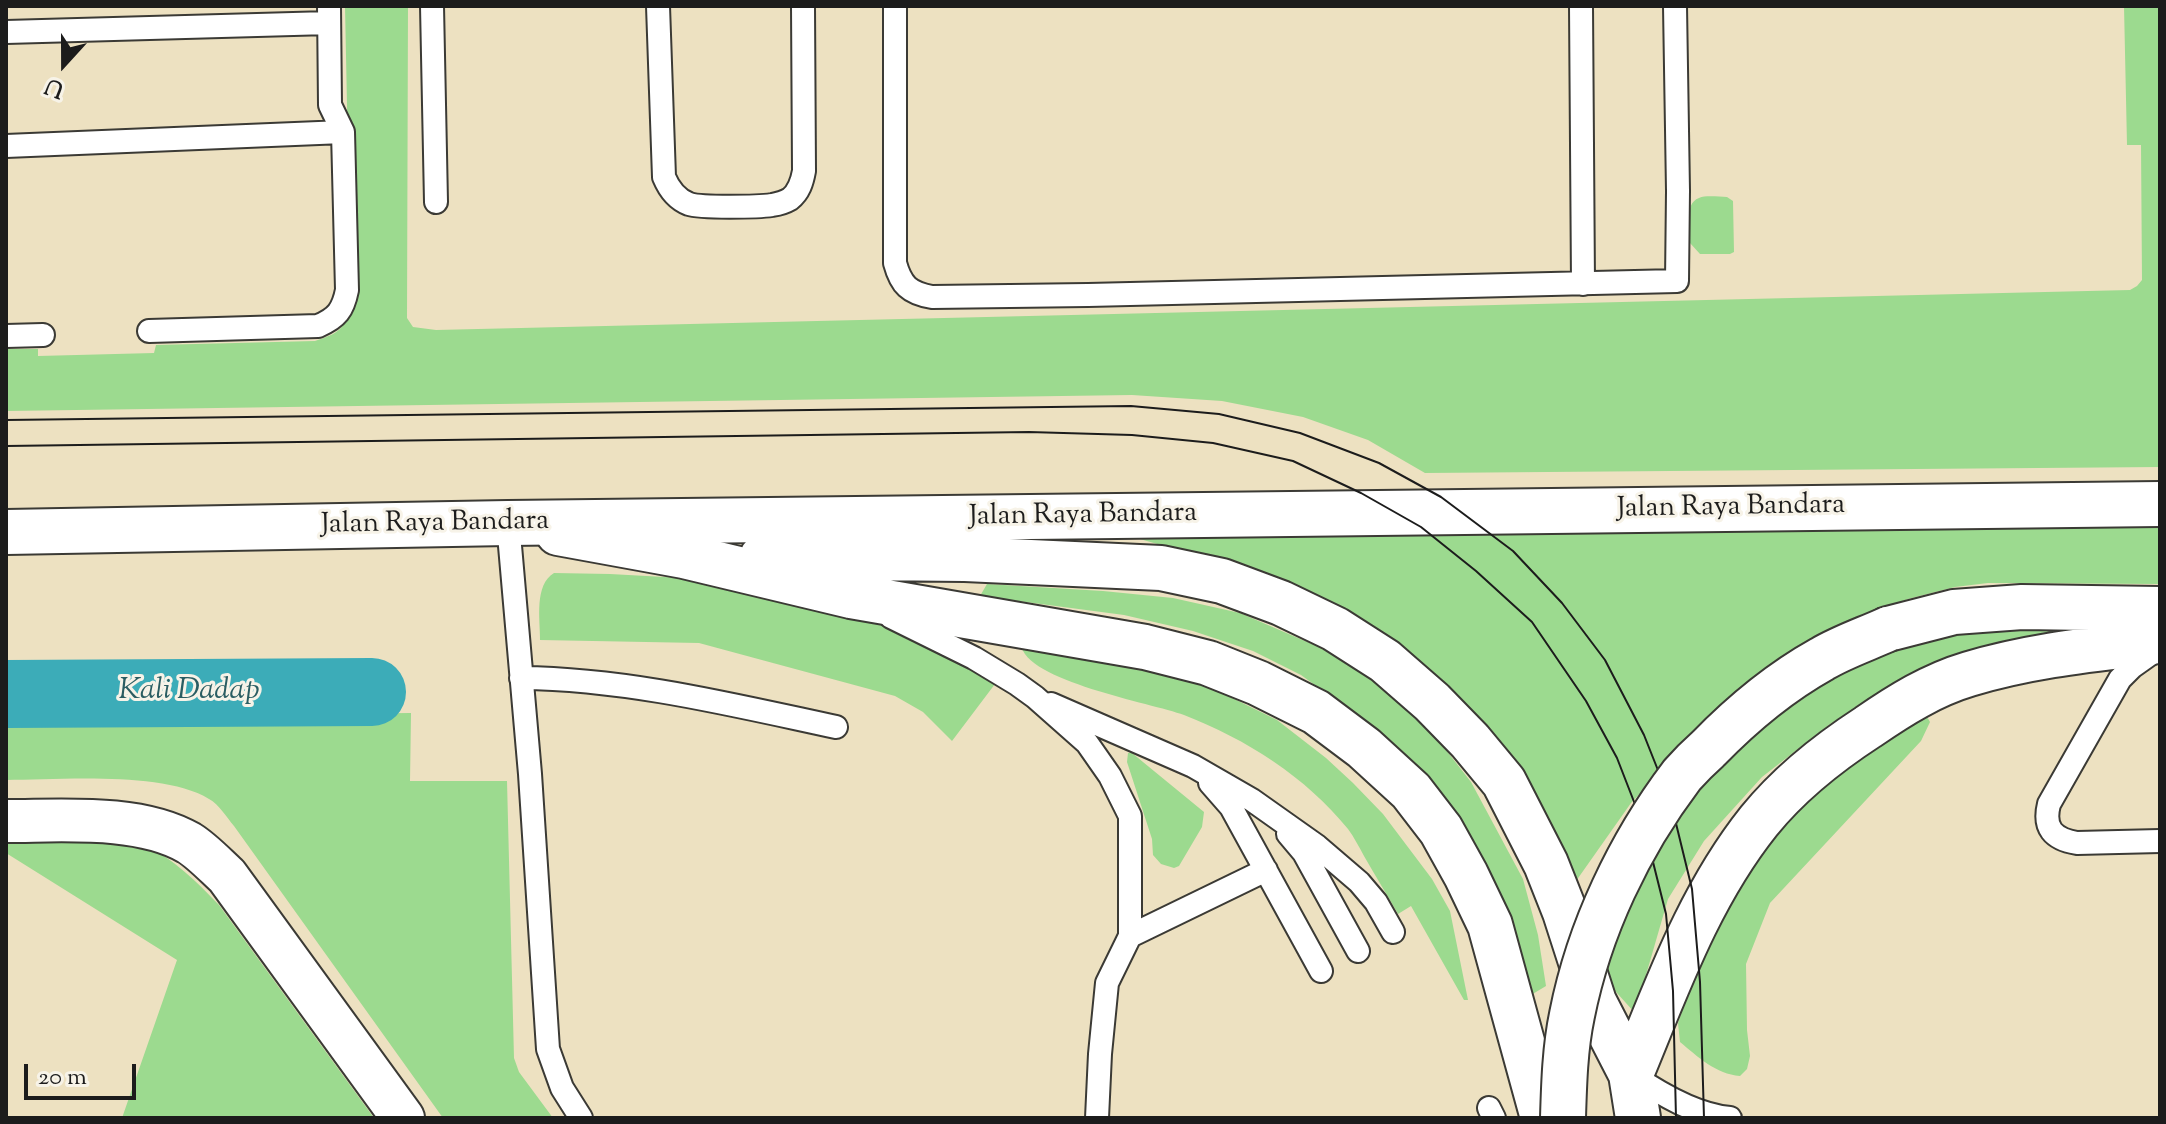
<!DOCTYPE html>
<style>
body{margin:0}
#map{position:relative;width:2166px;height:1124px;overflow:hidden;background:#ede1c1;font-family:"Sorts Mill Goudy",serif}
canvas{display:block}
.frame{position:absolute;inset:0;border:8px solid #1c1c1c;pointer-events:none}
.north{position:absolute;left:24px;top:24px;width:80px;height:80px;-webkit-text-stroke:6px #f7f3e8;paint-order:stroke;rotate:201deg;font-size:22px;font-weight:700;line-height:32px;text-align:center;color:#1c1c1c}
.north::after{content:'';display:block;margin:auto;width:28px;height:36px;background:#1c1c1c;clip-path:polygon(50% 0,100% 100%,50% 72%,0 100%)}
.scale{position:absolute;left:24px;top:1064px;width:112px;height:36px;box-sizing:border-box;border:4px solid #1c1c1c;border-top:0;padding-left:10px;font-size:24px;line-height:28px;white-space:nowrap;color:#1c1c1c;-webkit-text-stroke:6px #f7f3e8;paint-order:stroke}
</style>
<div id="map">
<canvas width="2166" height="1124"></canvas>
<div class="frame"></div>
<div class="north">U</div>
<div class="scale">20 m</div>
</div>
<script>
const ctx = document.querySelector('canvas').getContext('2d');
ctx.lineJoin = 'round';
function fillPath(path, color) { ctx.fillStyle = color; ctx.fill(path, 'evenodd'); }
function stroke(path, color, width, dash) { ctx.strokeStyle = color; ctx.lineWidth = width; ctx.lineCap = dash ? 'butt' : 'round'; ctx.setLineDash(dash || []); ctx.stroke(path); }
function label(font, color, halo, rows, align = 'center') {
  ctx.font = font + ' "Sorts Mill Goudy",serif'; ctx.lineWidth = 6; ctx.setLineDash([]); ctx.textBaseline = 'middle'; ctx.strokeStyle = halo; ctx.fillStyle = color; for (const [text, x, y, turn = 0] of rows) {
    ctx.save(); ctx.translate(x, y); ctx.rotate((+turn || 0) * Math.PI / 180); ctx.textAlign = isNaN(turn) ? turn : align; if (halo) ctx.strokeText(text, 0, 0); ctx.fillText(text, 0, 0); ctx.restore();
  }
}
fillPath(new Path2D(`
 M345 6H408L407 318 413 327 436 330 2130 290 2137 286 2142 280 2141 145H2127L2124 6H2160V467L1425 473 1368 440 1303 417 1222 401 1132 395 6 411V349H38V356L154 353 156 345 315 341C339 333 344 330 351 305Z
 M1727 197 1733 201 1734 252 1730 254H1700L1690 243C1690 231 1683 204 1699 198 1706 195 1719 197 1727 197Z
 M2160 525V584L1988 583 1955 587 1908 599 1841 624 1777 660 1710 720 1631 803 1569 891 1515 769 1240 568 1140 539Z
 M554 573 610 574 719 580 829 606 907 634 945 651 995 684 952 741 923 712 895 696 699 643 540 640C540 619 534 585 554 573Z
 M987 584 1103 591 1173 598 1240 613 1319 647 1369 678 1432 732 1471 782 1523 879 1538 935 1546 986 1531 995 1356 715 1301 675 1253 651 1193 631 1124 615 980 596Z
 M2111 626 2012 640 1904 679 1830 724 1762 777 1704 841 1668 899 1635 1013 1598 972 1638 872 1681 801 1788 701 1858 665 1941 631Z
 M1021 644 1167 672 1220 692 1277 720 1326 758 1353 783 1383 814 1432 879 1450 911 1468 1000H1464L1411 906 1398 914C1387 895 1375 875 1364 856 1359 847 1354 837 1348 829 1306 777 1246 739 1184 715 1152 703 1024 681 1021 644Z
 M411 713 410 781H507L514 1058 519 1072 553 1118H443L234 826C227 818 219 804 209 799 163 771 60 780 6 780V717Z
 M1926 715 1930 722 1921 741 1770 903 1746 964 1747 1030 1750 1056 1747 1069 1740 1076C1716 1074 1698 1057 1680 1042L1678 1023 1715 914 1810 787Z
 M1128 753H1132L1204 812 1202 827 1179 866 1174 868 1161 864 1153 855 1152 839 1127 762Z
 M6 832 145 844C174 860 196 881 219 905L374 1118H122L177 960 6 853Z`), '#9cda8f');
stroke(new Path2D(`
 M6 694 372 692`), '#3cacb8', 68);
const service = new Path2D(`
 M432 6 436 202
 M658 6 664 177C669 189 676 199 689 204 701 208 758 207 772 205 778 204 785 202 790 199 799 192 802 182 804 171L803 6
 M895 6V263C901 285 909 293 932 297L1088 295 1677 281 1678 191 1675 6
 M1581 6 1583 284
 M6 32 329 23
 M6 146 343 132
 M149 331 318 326C337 318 343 310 347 290L343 132 330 105 329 6
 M6 336 43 335
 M508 523 530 774 548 1049 562 1088 581 1118
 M891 617 974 658 1017 684 1035 697 1087 743 1110 776 1130 816V936L1107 983 1100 1054 1097 1118
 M2156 650 2132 667 2120 679 2049 804C2043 828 2053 839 2077 843L2160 841
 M521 678C628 679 733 705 836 727
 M1051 704 1193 766 1252 800 1317 846 1359 882 1376 902 1393 932
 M1210 783 1231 807 1321 971
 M1288 834 1304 853 1358 951
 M1130 936 1266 870
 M1634 1076C1662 1095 1696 1115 1730 1118
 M1489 1108 1494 1118`);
const minor = new Path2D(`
 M6 821C62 821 139 814 189 843 202 851 215 865 227 876L403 1118`);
const tertiary = new Path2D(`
 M558 533 684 556 851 596 1145 647 1208 663 1258 683 1316 712 1364 748 1411 791 1441 830 1466 875 1490 925 1543 1118
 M762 557 965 559 1161 568 1222 581 1281 603 1335 629 1385 661 1432 702 1470 741 1504 782 1546 864 1565 912 1594 1002 1631 1074 1638 1118
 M1888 629 1954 612 2022 607 2160 609
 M1631 1074C1667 987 1699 896 1759 821 1789 784 1828 753 1868 727 1900 705 1932 685 1969 674 2032 655 2096 649 2160 641`);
const primary = new Path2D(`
 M6 532 508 523 2160 504`);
stroke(service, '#3b3a35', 26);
stroke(minor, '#3b3a35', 46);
stroke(tertiary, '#3b3a35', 48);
stroke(primary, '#3b3a35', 48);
stroke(service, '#fff', 22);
stroke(minor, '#fff', 42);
stroke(tertiary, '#fff', 44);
stroke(primary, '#fff', 44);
stroke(new Path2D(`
 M6 420 1131 406 1219 414 1300 433 1379 463 1441 497 1513 551 1562 603 1605 660 1644 735 1671 803 1692 889 1700 982 1704 1118
 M6 446 1029 432 1132 435 1213 443 1293 461 1361 493 1421 527 1476 571 1532 622 1586 701 1617 758 1645 830 1666 914 1673 991 1676 1118`), '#1c1c1c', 2);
const tertiaryBridge = new Path2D(`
 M1563 1118C1564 1084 1565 1048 1572 1015 1589 929 1629 845 1682 775 1690 766 1699 757 1708 749 1741 715 1779 683 1822 659 1842 647 1866 639 1888 629`);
stroke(tertiaryBridge, '#3b3a35', 48, []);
stroke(tertiaryBridge, '#fff', 44);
label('28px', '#1c1c1c', '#f7f3e8', [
 ["Jalan Raya Bandara",1731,509,-1],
 ["Jalan Raya Bandara",1083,517,-1],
 ["Jalan Raya Bandara",435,525,-1]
]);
label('italic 30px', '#2a5d62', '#f7f3e8', [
 ["Kali Dadap",189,693]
]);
</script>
